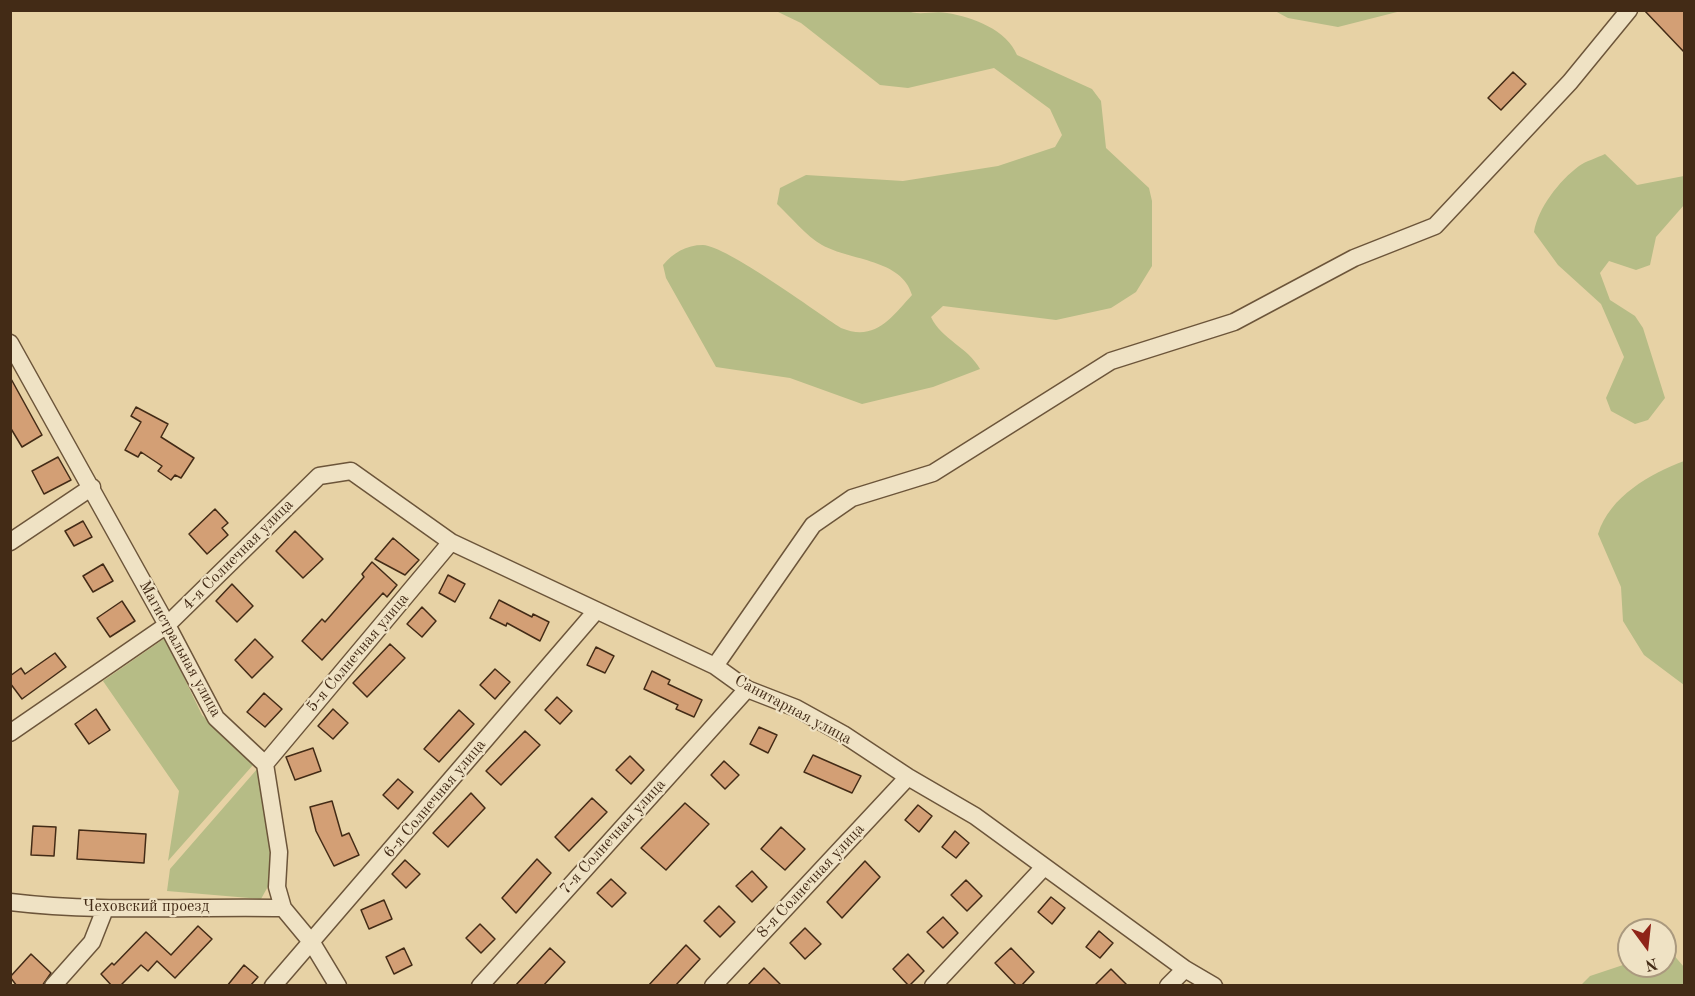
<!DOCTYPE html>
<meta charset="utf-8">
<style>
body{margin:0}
#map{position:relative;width:1695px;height:996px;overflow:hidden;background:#e7d2a5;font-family:"Old Standard TT",serif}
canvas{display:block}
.frame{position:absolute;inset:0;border:12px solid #432b16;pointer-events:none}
.north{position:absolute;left:1617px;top:918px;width:60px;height:60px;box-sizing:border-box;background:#efe2c4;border:2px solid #aa997e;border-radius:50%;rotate:165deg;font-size:16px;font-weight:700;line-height:24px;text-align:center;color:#432b16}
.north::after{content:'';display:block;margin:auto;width:21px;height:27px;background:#8f2418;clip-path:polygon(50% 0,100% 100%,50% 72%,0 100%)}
</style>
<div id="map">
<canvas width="1695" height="996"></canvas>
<div class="frame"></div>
<div class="north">N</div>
</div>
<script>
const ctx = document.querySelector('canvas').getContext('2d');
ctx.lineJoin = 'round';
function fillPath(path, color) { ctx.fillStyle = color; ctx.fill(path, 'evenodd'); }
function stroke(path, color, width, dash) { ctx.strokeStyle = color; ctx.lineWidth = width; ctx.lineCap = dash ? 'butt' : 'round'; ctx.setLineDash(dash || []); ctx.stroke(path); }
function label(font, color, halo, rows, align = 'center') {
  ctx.font = font + ' "Old Standard TT",serif'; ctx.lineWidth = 4.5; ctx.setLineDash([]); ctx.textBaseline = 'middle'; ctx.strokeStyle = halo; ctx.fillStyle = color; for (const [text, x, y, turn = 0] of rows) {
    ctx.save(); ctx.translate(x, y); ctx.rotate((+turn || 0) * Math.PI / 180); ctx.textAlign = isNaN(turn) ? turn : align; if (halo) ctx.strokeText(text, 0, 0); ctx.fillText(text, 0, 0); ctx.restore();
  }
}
fillPath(new Path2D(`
 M905 10C920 17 932 10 947 13 973 17 1007 30 1017 55L1092 89 1101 101 1106 148 1149 188 1152 201V266L1136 292 1111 308 1056 320 943 306 931 317C942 340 968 347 980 369L933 387 862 404 790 378 716 367 666 278 663 265C673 253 686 245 703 245 727 246 816 312 841 328 875 342 891 318 912 295 902 259 851 261 822 245 806 236 791 217 777 204L780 188 806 175 903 181 998 166 1055 147 1062 135 1050 109 994 68 908 88 880 85 801 23 776 11Z
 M1275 11V10L1401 11 1338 27 1288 18Z
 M1605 154 1637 185 1684 176V205L1656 237 1650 265 1636 270 1609 261 1600 273 1610 300 1635 316 1643 328 1665 398 1648 420 1635 424 1611 411 1606 398 1624 357 1601 304 1558 265 1534 232C1538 208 1559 181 1579 166 1586 161 1597 158 1605 154Z
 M1684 461V685L1644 655 1623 621 1621 587 1598 534C1610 496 1650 474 1684 461Z
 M165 638 202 715 253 765 168 861 179 791 103 681Z
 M258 768 273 855 271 881 261 899 167 891 170 869Z
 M1665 945 1684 967V985H1581L1590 976 1629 963V966H1665Z`), '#b6bc86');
const building = new Path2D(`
 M1644 10H1684V52Z
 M1513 72 1526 84 1501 110 1488 98Z
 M10 377 42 435 22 447 10 427Z
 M136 407 168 424 161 437 194 458 181 478 175 475 171 480 158 471 162 466 141 452 138 457 125 450 141 422 131 416Z
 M58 457 71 480 44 494 32 471Z
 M215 509 228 523 222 528 228 535 207 554 189 534Z
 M83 521 92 537 74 546 65 531Z
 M295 531 323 559 303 578 276 551Z
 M393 538 419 560 405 575 375 559Z
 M372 562 397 585 387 597 383 593 322 660 302 641 322 619 325 622 364 577 362 574Z
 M103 564 113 581 93 592 83 576Z
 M448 575 465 584 455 602 439 593Z
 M232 584 253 606 237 622 216 601Z
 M499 600 532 617 533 614 549 622 540 641 507 623 506 626 490 618Z
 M122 601 135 621 110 637 97 618Z
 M422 607 436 621 422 637 407 624Z
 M255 639 273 657 252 678 235 660Z
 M390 644 405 658 367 697 353 683Z
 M596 647 614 656 605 673 587 665Z
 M55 653 66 667 22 699 10 683V676L21 668 25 674Z
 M495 669 510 682 495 699 480 685Z
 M652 671 670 680 668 684 702 700 694 717 676 709 678 705 644 689Z
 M264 693 282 709 265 727 247 712Z
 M557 697 572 711 560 724 545 710Z
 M96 709 110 730 89 744 75 724Z
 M333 709 348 723 333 739 318 726Z
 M459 710 474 724 439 762 424 749Z
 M759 727 777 735 768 753 750 744Z
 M525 731 540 745 501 785 486 771Z
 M313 748 321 771 295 780 286 757Z
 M813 755 861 776 852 793 804 772Z
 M630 756 644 770 631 784 616 770Z
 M724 761 739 775 725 789 711 775Z
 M398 779 413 792 398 809 383 795Z
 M471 793 485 808 448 847 433 833Z
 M592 798 607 812 569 851 555 837Z
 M332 801 342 836 349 833 359 855 334 866 316 831 310 807Z
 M685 803 709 824 666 870 641 848Z
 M918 805 932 816 919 832 905 820Z
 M33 826 56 827 54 856 31 855Z
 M781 827 805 849 785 870 761 849Z
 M79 830 146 834 144 863 77 859Z
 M955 831 969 843 956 858 942 847Z
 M537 859 551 873 516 913 502 898Z
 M405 860 420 874 406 888 392 874Z
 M865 861 880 877 842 918 827 902Z
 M752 871 767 887 752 902 736 886Z
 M611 879 626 893 612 907 597 893Z
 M966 880 982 896 967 911 951 895Z
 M1051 897 1065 908 1052 924 1038 912Z
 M384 900 392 919 369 929 361 910Z
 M719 906 735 922 720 937 704 921Z
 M943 917 958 933 943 948 927 932Z
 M480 924 495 939 481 953 466 938Z
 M198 926 212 939 175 978 157 961 148 971 141 965 120 986H112L101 974 112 963 114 965 146 932 171 955Z
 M805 928 821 944 805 959 790 943Z
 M1099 931 1113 943 1100 958 1086 947Z
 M686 945 700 959 675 986H648Z
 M404 948 412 965 394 974 386 957Z
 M550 948 565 962 543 986H515Z
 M1011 948 1034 972 1021 986H1017L995 963Z
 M31 954 51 973 42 986H17L10 977Z
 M908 954 924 971 909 986 893 969Z
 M244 965 258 977 250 986H227Z
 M764 968 782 986H747Z
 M1111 969 1128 986H1094Z`);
fillPath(building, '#d39f75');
stroke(building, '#432b16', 1.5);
const street = new Path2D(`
 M10 343 167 625 216 718 265 764 279 852 277 887 283 908 312 943 338 986
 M10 542 92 487
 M715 666 813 525 852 498 933 473 1111 361 1234 322 1354 258 1435 226 1570 82 1629 10
 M10 733 167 625 319 476 351 471 451 542 715 666 747 689 796 708 843 734 908 777 975 816 1185 969 1214 986
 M265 764 451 542
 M10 902C101 913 192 906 283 908
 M53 986 92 942 105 909
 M273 986 596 611
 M480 986 747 689
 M713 986 908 777
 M933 986 1044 867
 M1168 986 1185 969`);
stroke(street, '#6c553a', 19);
stroke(street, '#efe2c4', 16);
label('16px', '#432b16', '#efe2c4', [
 ["4-я Солнечная улица",238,555,-45],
 ["Магистральная улица",180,649,61],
 ["5-я Солнечная улица",358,653,-50],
 ["Санитарная улица",793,710,28],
 ["6-я Солнечная улица",435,799,-50],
 ["7-я Солнечная улица",613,837,-48],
 ["8-я Солнечная улица",811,881,-47],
 ["Чеховский проезд",146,907]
]);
</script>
